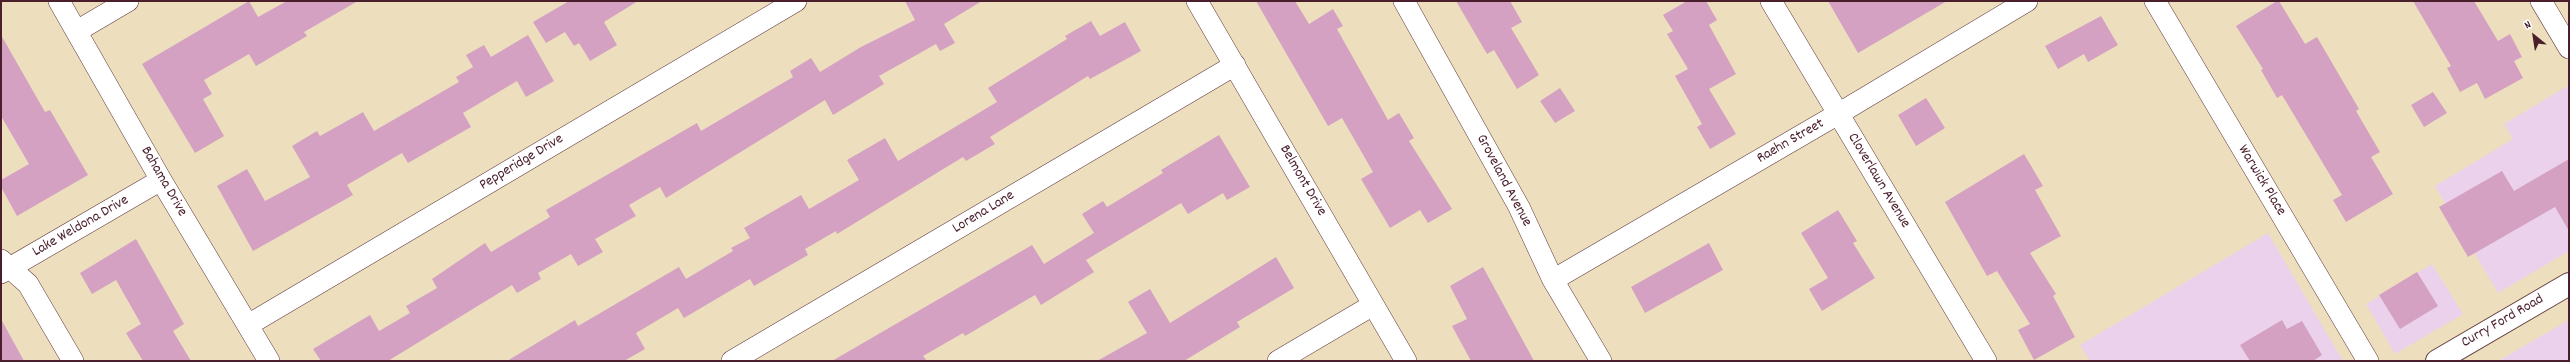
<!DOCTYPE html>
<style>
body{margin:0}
#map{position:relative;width:2570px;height:362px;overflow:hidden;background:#eddfbd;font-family:Dekko,sans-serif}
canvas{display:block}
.frame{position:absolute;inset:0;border:2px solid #4a1f2b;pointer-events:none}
.north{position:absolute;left:2514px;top:16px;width:40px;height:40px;-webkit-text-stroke:3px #fff;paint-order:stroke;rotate:330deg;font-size:11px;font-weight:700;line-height:16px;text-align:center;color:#4a1f2b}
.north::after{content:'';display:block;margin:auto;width:14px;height:18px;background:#4a1f2b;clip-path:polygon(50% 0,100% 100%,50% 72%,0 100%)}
</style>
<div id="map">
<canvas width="2570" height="362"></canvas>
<div class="frame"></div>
<div class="north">N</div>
</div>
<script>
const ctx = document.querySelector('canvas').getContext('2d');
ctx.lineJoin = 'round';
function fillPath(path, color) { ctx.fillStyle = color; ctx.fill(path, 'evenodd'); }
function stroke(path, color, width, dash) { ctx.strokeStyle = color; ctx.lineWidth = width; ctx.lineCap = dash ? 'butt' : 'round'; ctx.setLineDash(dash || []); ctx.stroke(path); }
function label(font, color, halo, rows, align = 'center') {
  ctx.font = font + ' Dekko,sans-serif'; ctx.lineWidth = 4; ctx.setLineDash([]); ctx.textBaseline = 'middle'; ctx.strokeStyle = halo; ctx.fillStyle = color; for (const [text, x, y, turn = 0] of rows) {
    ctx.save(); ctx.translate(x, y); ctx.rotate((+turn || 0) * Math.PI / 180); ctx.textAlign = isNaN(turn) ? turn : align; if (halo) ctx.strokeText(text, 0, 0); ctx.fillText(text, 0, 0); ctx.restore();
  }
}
fillPath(new Path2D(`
 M2569 85V251L2498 293 2435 186 2513 139 2504 124Z
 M2268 233 2343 361H2090L2080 345Z
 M2432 264 2463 314 2395 354 2366 304Z
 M2569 320V361H2498Z`), '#ebd1eb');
fillPath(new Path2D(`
 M249 1 258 17 287 1H358L304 32 307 36 256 66 249 54 204 80 212 94 203 99 224 136 195 153 142 64Z
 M569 1H638L604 22 617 45 590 61 579 43 574 46 565 32 546 43 533 22Z
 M905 1H982L944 24 955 43 940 51 936 44 879 76 884 84 833 115 825 100 666 198 660 187 629 205 636 216 595 239 603 252 578 266 571 254 538 273 541 279 517 293 512 285 388 361H321L313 349 370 315 379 331 410 313 406 306 437 288 432 279 485 243 491 252 550 217 546 210 697 123 701 131 793 77 790 71 811 58 820 72 861 47 915 20Z
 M1256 1H1295L1309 24 1333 9 1343 26 1337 29 1388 120 1399 113 1414 138 1409 141 1452 209 1428 223 1420 210 1390 228 1361 179 1373 172 1342 118 1328 126Z
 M1456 1H1510L1522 22 1511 28 1539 75 1517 89 1494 50 1487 54Z
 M1687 1H1706L1717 20 1709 25 1736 74 1709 89 1736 134 1710 149 1697 127 1702 124 1675 76 1688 69 1667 34 1673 31 1663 15Z
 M1828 1H1947L1858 53Z
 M2277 1H2279L2305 44 2317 37 2359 109 2356 111 2380 152 2371 157 2393 194 2346 222 2333 200 2342 195 2282 95 2277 98 2261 70 2263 69 2236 26Z
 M2413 1H2474L2498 41 2510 34 2522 57 2514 61 2523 78 2485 99 2477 83 2460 92 2447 68 2451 66Z
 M2101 16 2118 45 2088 62 2084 54 2058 69 2045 46Z
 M1091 21 1100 36 1125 22 1141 51 1090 79 1088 76 990 137 995 144 966 161 963 157 837 234 836 231 805 249 808 255 754 286 750 279 684 318 678 308 636 333 645 349 624 361H507L575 320 578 326 679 267 686 279 733 251 731 248 750 238 744 228 801 195 809 209 859 180 847 160 885 138 898 161 997 102 988 88 1067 39 1065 36Z
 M1 35 45 112 50 110 88 175 17 216 1 187V180L29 164 1 116Z
 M528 35 554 81 526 97 517 81 463 113 471 127 408 163 402 153 347 185 353 195 253 251 217 186 247 169 265 201 310 177 292 146 317 131 320 136 363 112 374 131 459 82 456 77 473 67 466 55 484 45 491 57Z
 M1560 88 1575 111 1555 123 1540 101Z
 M2433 92 2447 113 2424 127 2411 105Z
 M1926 98 1945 128 1916 146 1898 115Z
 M1219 135 1250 187 1227 200 1223 193 1188 214 1181 203 1086 260 1094 272 1041 305 1035 295 965 336 963 333 923 356 927 361H832L1032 245 1044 264 1094 233 1082 214 1103 201 1107 207 1163 173 1161 170Z
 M2024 154 2043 186 2035 190 2061 236 2030 253 2056 294 2053 296 2075 337 2034 360 2018 330 2030 324 1997 271 1987 276 1945 202Z
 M2569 159V231L2555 207 2468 257 2439 207 2502 171 2514 191Z
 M1838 210 1857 241 1853 243 1875 278 1822 311 1809 289 1828 278 1801 233Z
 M136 239 184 324 173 331 191 361H143L126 333 141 324 116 280 92 294 80 273Z
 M1709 243 1723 270 1645 313 1631 287Z
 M1276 257 1294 288 1237 322 1240 327 1184 361H1097L1147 333 1128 302 1150 289 1170 323Z
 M1483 267 1534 361H1471L1452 326 1467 319 1450 286Z
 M2417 272 2438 306 2400 329 2379 295Z
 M1 319 24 361H1Z
 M2282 320 2287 329 2302 321 2322 355 2313 361H2250L2240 345Z`), '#d4a1c2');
const street = new Path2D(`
 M59 1 161 180 269 361
 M1197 1 1406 361
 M1404 1 1519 207 1553 280 1601 361
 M1771 1 1986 361
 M2155 1 2368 361
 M2541 1 2569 48
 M77 31 128 1
 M1 260 28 284 73 361
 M1 273 161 180
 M1553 280 1838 114 2027 1
 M248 325 796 1
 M732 361 1235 65
 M1278 361 1373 305`);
const secondary = new Path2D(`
 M2437 361 2569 284`);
stroke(street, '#623c41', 22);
stroke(secondary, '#623c41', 24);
stroke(street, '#fff', 21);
stroke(secondary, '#fff', 22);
label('15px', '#4a1f2b', '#fff', [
 ["Raehn Street",1791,142,-30],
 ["Pepperidge Drive",522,163,-31],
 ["Belmont Drive",1302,181,60],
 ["Groveland Avenue",1503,181,62],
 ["Cloverlawn Avenue",1878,181,59],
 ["Warwick Place",2261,181,59],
 ["Bahama Drive",163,182,60],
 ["Lorena Lane",984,213,-31],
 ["Lake Weldona Drive",81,227,-30],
 ["Curry Ford Road",2503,322,-30]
]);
</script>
